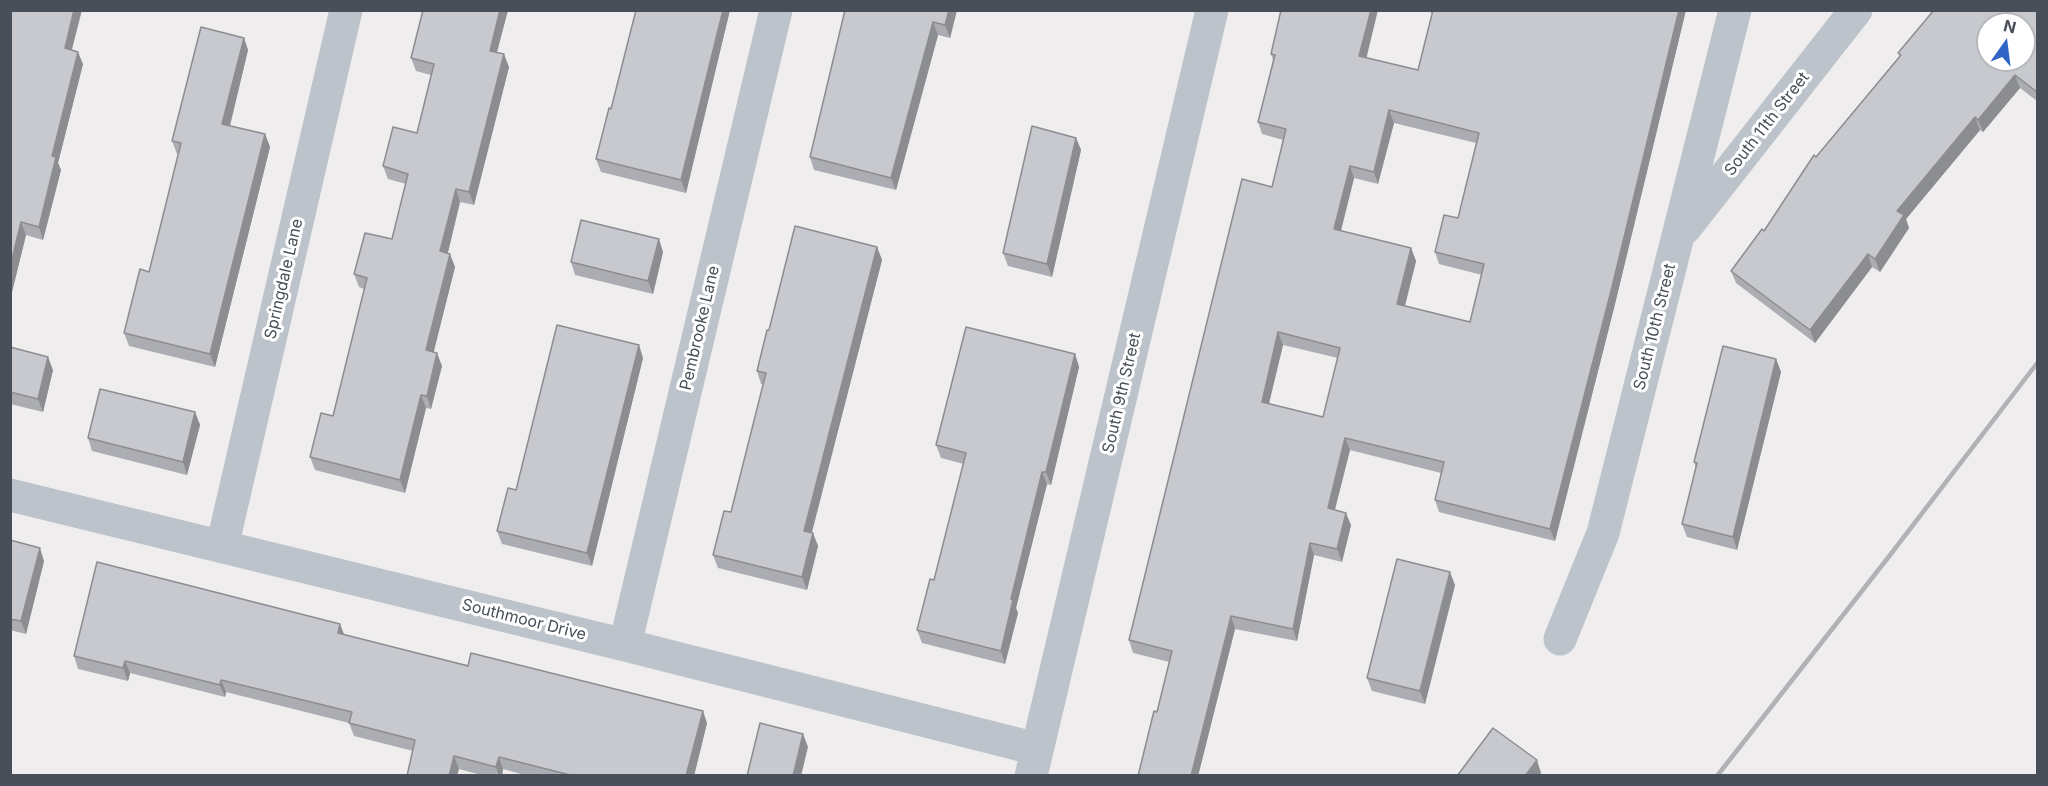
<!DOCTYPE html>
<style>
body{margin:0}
#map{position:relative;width:2048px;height:786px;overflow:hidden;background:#efeded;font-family:Inter,sans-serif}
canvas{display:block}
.frame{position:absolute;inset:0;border:12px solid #484f58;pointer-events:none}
.north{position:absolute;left:1976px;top:12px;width:60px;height:60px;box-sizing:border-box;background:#fff;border:2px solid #b6b9bc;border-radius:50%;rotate:14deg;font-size:16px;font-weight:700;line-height:24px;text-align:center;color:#484f58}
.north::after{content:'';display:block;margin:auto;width:21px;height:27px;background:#3064c7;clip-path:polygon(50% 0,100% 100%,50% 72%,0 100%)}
</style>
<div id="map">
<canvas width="2048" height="786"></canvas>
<div class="frame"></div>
<div class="north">N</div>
</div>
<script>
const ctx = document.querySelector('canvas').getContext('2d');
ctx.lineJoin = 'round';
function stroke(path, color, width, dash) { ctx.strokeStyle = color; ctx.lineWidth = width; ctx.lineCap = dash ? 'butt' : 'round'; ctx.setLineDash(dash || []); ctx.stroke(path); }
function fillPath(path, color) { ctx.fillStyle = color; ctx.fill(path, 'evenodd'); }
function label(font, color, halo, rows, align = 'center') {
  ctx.font = font + ' Inter,sans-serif'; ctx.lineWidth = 6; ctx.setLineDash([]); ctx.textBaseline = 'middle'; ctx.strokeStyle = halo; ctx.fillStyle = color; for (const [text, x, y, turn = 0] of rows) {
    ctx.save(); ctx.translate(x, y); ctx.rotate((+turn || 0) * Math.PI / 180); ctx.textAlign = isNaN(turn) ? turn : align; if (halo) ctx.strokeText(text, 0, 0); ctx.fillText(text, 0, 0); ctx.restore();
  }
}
stroke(new Path2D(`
 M1685 228 1856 10
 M10 495 625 645 1037 749
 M222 547 346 10
 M1560 639 1603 533 1735 10
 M625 645 776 10
 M1031 776 1212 10`), '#bdc3ca', 33);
stroke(new Path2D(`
 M1717 776 1887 559 2038 362`), '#b0b2b6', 4.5);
fillPath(new Path2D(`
 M10 10 72 50 83 64 58 163 61 170 43 240 26 235 10 300Z
 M423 10H508L497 52 509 67 474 205 460 202 448 253 455 267 433 352 442 366 431 409 426 408 405 493 315 470 310 457 333 416 364 289 359 287 354 274 392 239 406 184 388 179 383 166 417 133 431 75 416 71 411 58Z
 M636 10H730L686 193 601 172 596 159 611 109Z
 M845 10H957L950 38 938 35 896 190 814 170 810 157Z
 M1424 10H1686L1615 304 1555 541 1439 512 1435 500 1441 473 1350 450 1335 510 1351 525 1342 562 1314 555 1297 641 1235 629 1198 776H1138L1157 712 1169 662 1133 653 1129 640 1272 187 1283 140 1262 134 1258 122 1273 60 1271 54 1367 58 1418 70 1432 13ZM1394 123 1476 143 1458 218 1435 252 1439 264 1482 275 1470 322 1405 306 1416 261 1411 248 1341 231 1354 178 1378 184ZM1283 345 1338 358 1323 417 1269 404Z
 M2037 10V101L2020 88 1983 132 1980 130 1906 219 1909 228 1880 272 1872 267 1815 343 1736 283 1731 271 1764 231 1816 157 1900 57 1898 53Z
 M244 38 248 50 230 126 265 134 270 147 215 367 129 346 124 333 149 272 178 154H177L172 141Z
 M1076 138 1081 150 1052 277 1008 266 1003 253Z
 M877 247 882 260 812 532 818 546 807 590 718 568 713 555 731 512 763 384H761L757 371 769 330Z
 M663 252 653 294 575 275 571 262Z
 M10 347 53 370 43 412 10 404Z
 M1075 354 1079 367 1051 485 1047 484 1016 608 1018 613 1005 664 922 643 917 630 934 580 964 464 941 458 936 445Z
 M643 358 592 566 502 544 497 531 516 490Z
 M1776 359 1781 372 1737 550 1687 537 1682 524 1696 468 1694 462Z
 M195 412 200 425 187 475 92 451 88 438Z
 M10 540 44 561 26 634 10 630Z
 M1455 585 1425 704 1372 691 1367 678Z
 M340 624 344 635 707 723 694 776H528L503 769 502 776H485L459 769 413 751 354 736 349 723 226 692 225 697 130 673 128 681 78 669 74 656Z`), '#acadb2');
fillPath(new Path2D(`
 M74 10H82L69 61 65 48Z
 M500 10H508L494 63 490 51Z
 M723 10H730L686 193 681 180Z
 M949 10H957L950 38 945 25Z
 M1371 10H1378L1364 68 1359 56Z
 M1679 10H1686L1615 304 1555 541 1550 529Z
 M933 22 938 35 896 190 891 178Z
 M244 38 248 50 227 137 222 124Z
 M78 52 83 64 58 163 61 170 43 240 39 227 52 156Z
 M504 54 509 67 474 205 469 192Z
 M2015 75 2020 88 1983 132 1978 120Z
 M1389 110 1394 123 1378 184 1374 172Z
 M1975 117 1980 130 1906 219 1909 228 1880 272 1875 259 1897 211Z
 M265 134 270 147 215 367 210 354Z
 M1076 138 1081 150 1052 277 1047 264Z
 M1350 166 1354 178 1338 242 1334 229Z
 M456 189 460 202 445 264 440 251Z
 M21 222 26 235 10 300V267Z
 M659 239 663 252 653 294 648 281Z
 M877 247 882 260 809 543 804 531Z
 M1411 248 1416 261 1402 317 1397 304Z
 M450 254 455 267 431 363 426 350Z
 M1868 254 1872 267 1815 343 1810 330Z
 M1278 332 1283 345 1266 415 1262 402Z
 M639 345 643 358 592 566 587 553Z
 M437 353 442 366 431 409 427 396Z
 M1075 354 1079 367 1051 485 1046 472Z
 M48 357 53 370 43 412 38 399Z
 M1776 359 1781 372 1737 550 1733 537Z
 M421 395 426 408 405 493 400 480Z
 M195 412 200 425 187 475 183 462Z
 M1345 438 1350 450 1332 520 1328 508Z
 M1042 472 1047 484 1016 608 1018 613 1005 664 1001 651 1011 599Z
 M1346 513 1351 525 1342 562 1337 549Z
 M813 533 818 546 807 590 802 577Z
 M1310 543 1314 555 1297 641 1293 629Z
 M40 548 44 561 26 634 21 621Z
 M1450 572 1455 585 1425 704 1420 691Z
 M1231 616 1235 629 1198 776H1191Z
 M340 624 345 637 338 633Z
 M125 661 130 673 128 681 123 668Z
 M221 680 226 692 225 697 220 685Z
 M703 711 707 723 694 776H686Z
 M803 734 808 747 801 776H793Z
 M454 756 459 769 457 776H449Z
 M499 757 503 769 502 776H499L496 767Z
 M1537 760 1541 773 1540 776H1525Z`), '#8c8d91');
const building = new Path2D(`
 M10 10H74L65 48 78 52 52 156 56 157 39 227 21 222 10 267Z
 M423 10H500L490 51 504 54 469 192 456 189 440 251 450 254 426 350 437 353 427 396 421 395 400 480 310 457 321 413 333 416 367 278 354 274 365 233 392 239 408 174 383 166 393 127 417 133 434 64 411 58Z
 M636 10H723L681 180 596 159 609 108 611 109Z
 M845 10H949L945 25 933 22 891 178 810 157Z
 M1281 10H1371L1359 56 1418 70 1433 10H1679L1611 291 1550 529 1435 500 1444 462 1345 438 1328 508 1346 513 1337 549 1310 543 1293 629 1231 616 1191 776H1138L1154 711 1157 712 1172 651 1129 640 1242 179 1272 187 1286 129 1258 122 1275 55 1271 54ZM1389 110 1479 133 1458 218 1444 215 1435 252 1484 264 1470 322 1397 304 1411 248 1334 229 1350 166 1374 172ZM1278 332 1340 348 1323 417 1262 402Z
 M1934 10H2037V92L2015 75 1978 120 1975 117 1897 211 1904 215 1875 259 1868 254 1810 330 1731 271 1762 229 1764 231 1814 155 1816 157 1901 55 1898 53ZM1988 24H2024V60H1988Z
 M201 27 244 38 222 124 265 134 210 354 124 333 140 269 149 272 181 143 172 141Z
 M1032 126 1076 138 1047 264 1003 253Z
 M581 220 659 239 648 281 571 262Z
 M795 226 877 247 804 531 813 533 802 577 713 555 724 511 731 512 766 373 757 371 767 330H769Z
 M557 325 639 345 587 553 497 531 508 488 516 490Z
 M966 327 1075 354 1046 472H1042L1011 599 1013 600 1001 651 917 630 930 579 934 580 966 453 936 445Z
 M1723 346 1776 359 1733 537 1682 524 1697 463 1694 462Z
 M10 347 48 357 38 399 10 392Z
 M100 389 195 412 183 462 88 438Z
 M10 540 40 548 21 621 10 619Z
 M1397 559 1450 572 1420 691 1367 678Z
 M97 562 340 624 338 633 468 666 471 653 703 711 686 776H574L499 757 496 767 454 756 449 776H407L415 740 349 723 352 712 221 680 220 685 125 661 123 668 74 656Z
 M760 723 803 734 793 776H747Z
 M1493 728 1537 760 1525 776H1457Z`);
fillPath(building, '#c8c9cf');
stroke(building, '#8c8d91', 1.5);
label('16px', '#484f58', '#fff', [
 ["South 11th Street",1767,124,-52],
 ["Springdale Lane",284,279,-77],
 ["South 10th Street",1655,327,-76],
 ["Pembrooke Lane",700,328,-77],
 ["South 9th Street",1122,393,-77],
 ["Southmoor Drive",524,620,14]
]);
</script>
